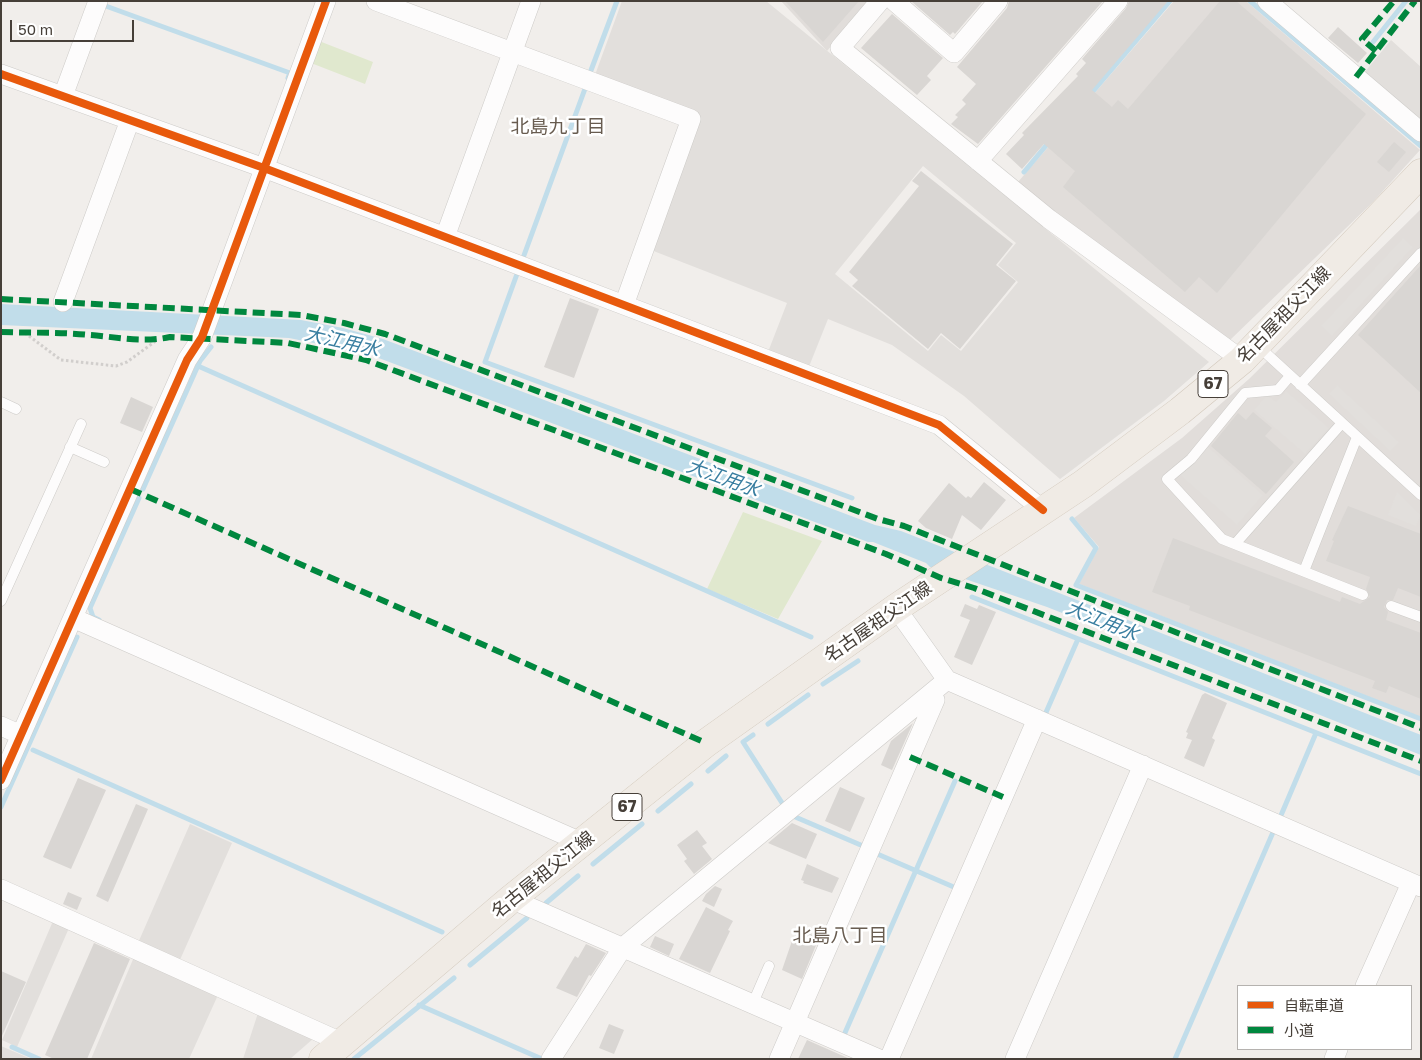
<!DOCTYPE html>
<meta charset="utf-8">
<style>
body{margin:0}
#map{position:relative;width:1422px;height:1060px;overflow:hidden;background:#f1eeeb;font-family:"Golos Text","Noto Sans JP",sans-serif}
canvas{display:block}
.frame{position:absolute;inset:0;border:2px solid #463f38;pointer-events:none}
.legend{position:absolute;left:1237px;top:985px;width:175px;height:65px;box-sizing:border-box;background:#fff;border:1px solid #b5b2af;margin:0;padding:6px 9px;list-style:none;font-size:15px;color:#463f38}
.legend li{display:flex;align-items:center;gap:10px;height:25px}
.legend b{width:25px;border:1px solid #b5b2af}
.scale{position:absolute;left:10px;top:20px;width:124px;height:22px;box-sizing:border-box;border:2px solid #463f38;border-top:0;padding-left:6px;font-size:15px;line-height:18px;white-space:nowrap;color:#463f38;-webkit-text-stroke:4px #fff;paint-order:stroke}
</style>
<div id="map">
<canvas width="1422" height="1060"></canvas>
<div class="frame"></div>
<ul class="legend">
<li><b style="height:6px;background:#e8590c"></b>自転車道</li>
<li><b style="height:6px;background:#00873e"></b>小道</li>
</ul>
<div class="scale">50 m</div>
</div>
<script>
const ctx = document.querySelector('canvas').getContext('2d');
ctx.lineJoin = 'round';
function fillPath(path, color) { ctx.fillStyle = color; ctx.fill(path, 'evenodd'); }
function stroke(path, color, width, dash) { ctx.strokeStyle = color; ctx.lineWidth = width; ctx.lineCap = dash ? 'butt' : 'round'; ctx.setLineDash(dash || []); ctx.stroke(path); }
function label(font, color, halo, rows, align = 'center') {
  ctx.font = font + ' "Golos Text","Noto Sans JP",sans-serif'; ctx.lineWidth = 5; ctx.setLineDash([]); ctx.textBaseline = 'middle'; ctx.strokeStyle = halo; ctx.fillStyle = color; for (const [text, x, y, turn = 0] of rows) {
    ctx.save(); ctx.translate(x, y); ctx.rotate((+turn || 0) * Math.PI / 180); ctx.textAlign = isNaN(turn) ? turn : align; if (halo) ctx.strokeText(text, 0, 0); ctx.fillText(text, 0, 0); ctx.restore();
  }
}
fillPath(new Path2D(`
 M781 1H870L827 51Z
 M1174 1H1246L1420 150 1373 202 1230 340 1055 213 1018 182Z
 M1421 209V717L1079 584 1099 547 1074 518 1182 438 1249 379Z`), '#e1ddda');
fillPath(new Path2D(`
 M319 41 373 62 365 84 311 63Z
 M743 512 822 541 778 619 707 589Z`), '#e0e8ce');
fillPath(new Path2D(`
 M622 1H766L1209 362 1164 401 1060 479 964 396 892 345 828 319 808 369 768 352 787 303 651 250 700 115 595 75ZM923 166 1016 243 998 265 1018 282 961 351 941 335 928 351 835 274Z
 M1391 40 1421 67V121L1364 73Z
 M1403 238 1413 247 1332 336 1321 326Z
 M1337 385 1399 442 1390 451 1329 394Z
 M1286 391 1329 428 1305 454 1254 410 1267 395 1276 402Z
 M1206 445 1263 495 1237 525 1180 475Z
 M1397 492 1421 515 1416 526 1388 515Z
 M190 824 232 843 179 962 138 943Z
 M53 921 69 928 17 1047 2 1040Z
 M134 957 218 995 189 1059H91Z
 M258 1013 314 1038 290 1059H243Z
 M1 1046 31 1059H1Z`), '#e2dfdc');
fillPath(new Path2D(`
 M1 304 301 320 343 328 383 339 875 525 901 531 1421 735V755L1047 607 930 567 926 563 873 542H868L368 354 289 338 1 325Z`), '#c1ddea');
stroke(new Path2D(`
 M1250 1 1421 146
 M103 5 290 73 288 78
 M1373 42 1406 1
 M590 73 617 1
 M1089 96 1170 1
 M1024 172 1049 142
 M523 258 586 86
 M517 274 485 362 852 498
 M198 366 811 637
 M143 489 200 361 211 347
 M1072 519 1096 548 1076 585 1421 719
 M972 597 1421 774
 M99 620 93 617 90 608 139 498
 M823 684 858 661
 M1044 717 1078 639
 M768 724 808 695
 M753 735 743 742 784 806
 M33 750 442 932
 M708 771 726 756
 M1 807 77 637
 M658 811 691 784
 M793 816 863 846
 M1279 820 1316 733
 M875 853 956 888
 M593 864 642 824
 M546 903 578 876
 M470 965 527 918
 M419 1005 542 1059
 M844 1035 955 781
 M12 1047 39 1059
 M354 1059 454 978
 M1175 1059 1274 830`), '#c1ddea', 5);
fillPath(new Path2D(`
 M785 1H859L823 42Z
 M911 1H983L955 34 953 32 950 35Z
 M1009 1H1103L978 144 951 124 958 117 955 115 966 104 962 100 976 84 957 67 1007 8Z
 M1129 1H1168L1092 90 1112 107 1118 100 1128 109 1220 1H1236L1366 114 1217 293 1199 277 1185 292 1063 187 1075 171 1044 144 1022 169 1006 154 1024 135 1022 133 1078 76 1076 74 1086 63 1082 59 1126 8Z
 M892 14 943 58 927 76 931 80 917 95 861 48Z
 M1338 27 1367 53 1358 63 1328 38Z
 M1394 142 1406 152 1389 172 1377 162Z
 M921 171 1013 244 996 265 1016 281 960 349 941 333 928 349 852 286 858 280 849 272 919 186 912 181Z
 M1421 265V393L1358 335Z
 M570 298 599 309 574 378 544 367Z
 M131 397 153 407 142 432 120 423Z
 M1253 412 1272 428 1265 436 1294 462 1266 494 1211 446 1238 413 1246 420Z
 M984 482 1006 500 981 530 962 515 952 539 926 528 918 521 949 483 966 498 968 496 971 498Z
 M1348 506 1421 534V597L1398 588 1393 600H1387L1384 607 1388 612 1386 620 1421 633V699L1389 686 1386 693 1372 688 1375 681 1189 610 1190 606 1152 592 1173 538 1340 602 1342 597 1360 604 1370 597 1366 589 1370 577 1326 561 1334 541 1332 540Z
 M965 604 977 609 979 605 996 612 972 665 954 657 970 620 960 616Z
 M1205 693 1227 703 1212 738 1215 740 1204 767 1184 758 1192 740 1186 738 1188 733 1186 732 1202 695Z
 M913 723 892 770 881 765 891 741Z
 M78 778 106 790 71 869 43 857Z
 M840 787 865 798 850 832 825 821Z
 M136 804 148 809 108 902 96 896Z
 M792 823 817 834 806 859 768 843Z
 M697 830 707 843 702 846 712 859 694 874 684 861 687 859 677 845Z
 M807 864 839 878 832 893 803 883 804 881 801 880Z
 M715 886 722 889 714 907 702 901 706 894Z
 M68 892 82 898 77 910 63 904Z
 M706 907 733 921 728 930 730 931 710 973 679 959Z
 M800 929 819 938 802 979 782 970 793 938 796 939Z
 M655 936 674 944 669 956 650 947Z
 M94 943 130 959 87 1059H54L45 1055Z
 M586 944 606 953 591 976 589 975 577 997 556 988 575 956 578 958Z
 M1 971 26 982 1 1038Z
 M609 1024 624 1030 614 1054 599 1048Z
 M807 1040 850 1059H798Z`), '#d9d6d3');
const service = new Path2D(`
 M1257 345 1421 495
 M1290 376 1278 390 1245 393 1191 459 1167 479 1222 539 1363 595
 M1300 385 1421 253
 M1 402 16 409
 M70 447 104 462
 M1235 544 1342 423
 M1304 571 1357 437
 M1 601 81 424
 M1391 606 1421 617
 M753 1003 769 966`);
const minor = new Path2D(`
 M376 1 691 119 624 305
 M880 1 840 48 1049 219 1242 360
 M894 1 954 53 998 1
 M1267 1 1421 132
 M1 74 264 168 939 425 1043 510
 M63 96 98 1
 M978 161 1118 1
 M445 237 531 1
 M63 302 130 120
 M896 608 947 680 1421 887
 M73 618 583 843
 M1 726 21 735
 M1 780 187 360 202 337 326 1
 M1 889 341 1042
 M511 899 879 1059
 M1365 986 1411 883
 M551 1059 623 947 947 680
 M779 1059 935 700 930 694
 M889 1059 1037 719
 M1015 1059 1143 765
 M1334 1059 1338 1049`);
const primary = new Path2D(`
 M323 1059 511 899 706 743 896 608 1083 484 1180 411 1242 360 1421 173`);
stroke(service, '#cdcbc8', 11);
stroke(minor, '#cdcbc8', 20);
stroke(primary, '#d2c8bb', 29);
stroke(new Path2D(`
 M25 333 61 360 116 366 127 362 157 340`), '#d1cecc', 3, [2.5, 2.5]);
stroke(service, '#fdfcfc', 10);
stroke(minor, '#fdfcfc', 19);
stroke(primary, '#f0ebe5', 28);
stroke(new Path2D(`
 M1376 51 1362 39 1394 1
 M1356 77 1415 1
 M1 299 301 315 344 323 385 334 878 519 904 526 1421 728
 M1 332C31 333 61 332 90 335 117 337 143 343 170 337L288 343 366 360 886 554 941 578 974 588 1421 761
 M130 489 706 743
 M910 757 1003 797`), '#00873e', 6, [12, 6]);
stroke(new Path2D(`
 M1 74 264 168 939 425 1043 510
 M1 780 187 360 202 337 326 1`), '#e8590c', 8);
for (const [x, y, w] of [
 [1213,384,30],
 [627,807,30]
]) { const box = new Path2D(); box.roundRect(x - w / 2, y - 13.5, w, 27, 4); ctx.fillStyle = '#fff'; ctx.fill(box); stroke(box, '#463f38', 1); }
label('bold 16px', '#463f38', null, [
 ["67",1213,384],
 ["67",627,807]
]);
label('18px', '#463f38', '#fff', [
 ["名古屋祖父江線",1284,315,-46],
 ["名古屋祖父江線",878,622,-35],
 ["名古屋祖父江線",543,875,-39]
]);
label('19px', '#685c50', '#fff', [
 ["北島九丁目",558,127],
 ["北島八丁目",840,936]
]);
label('italic 19px', '#397ea0', '#fff', [
 ["大江用水",342,342,13],
 ["大江用水",723,478,20],
 ["大江用水",1102,621,22]
]);
</script>
